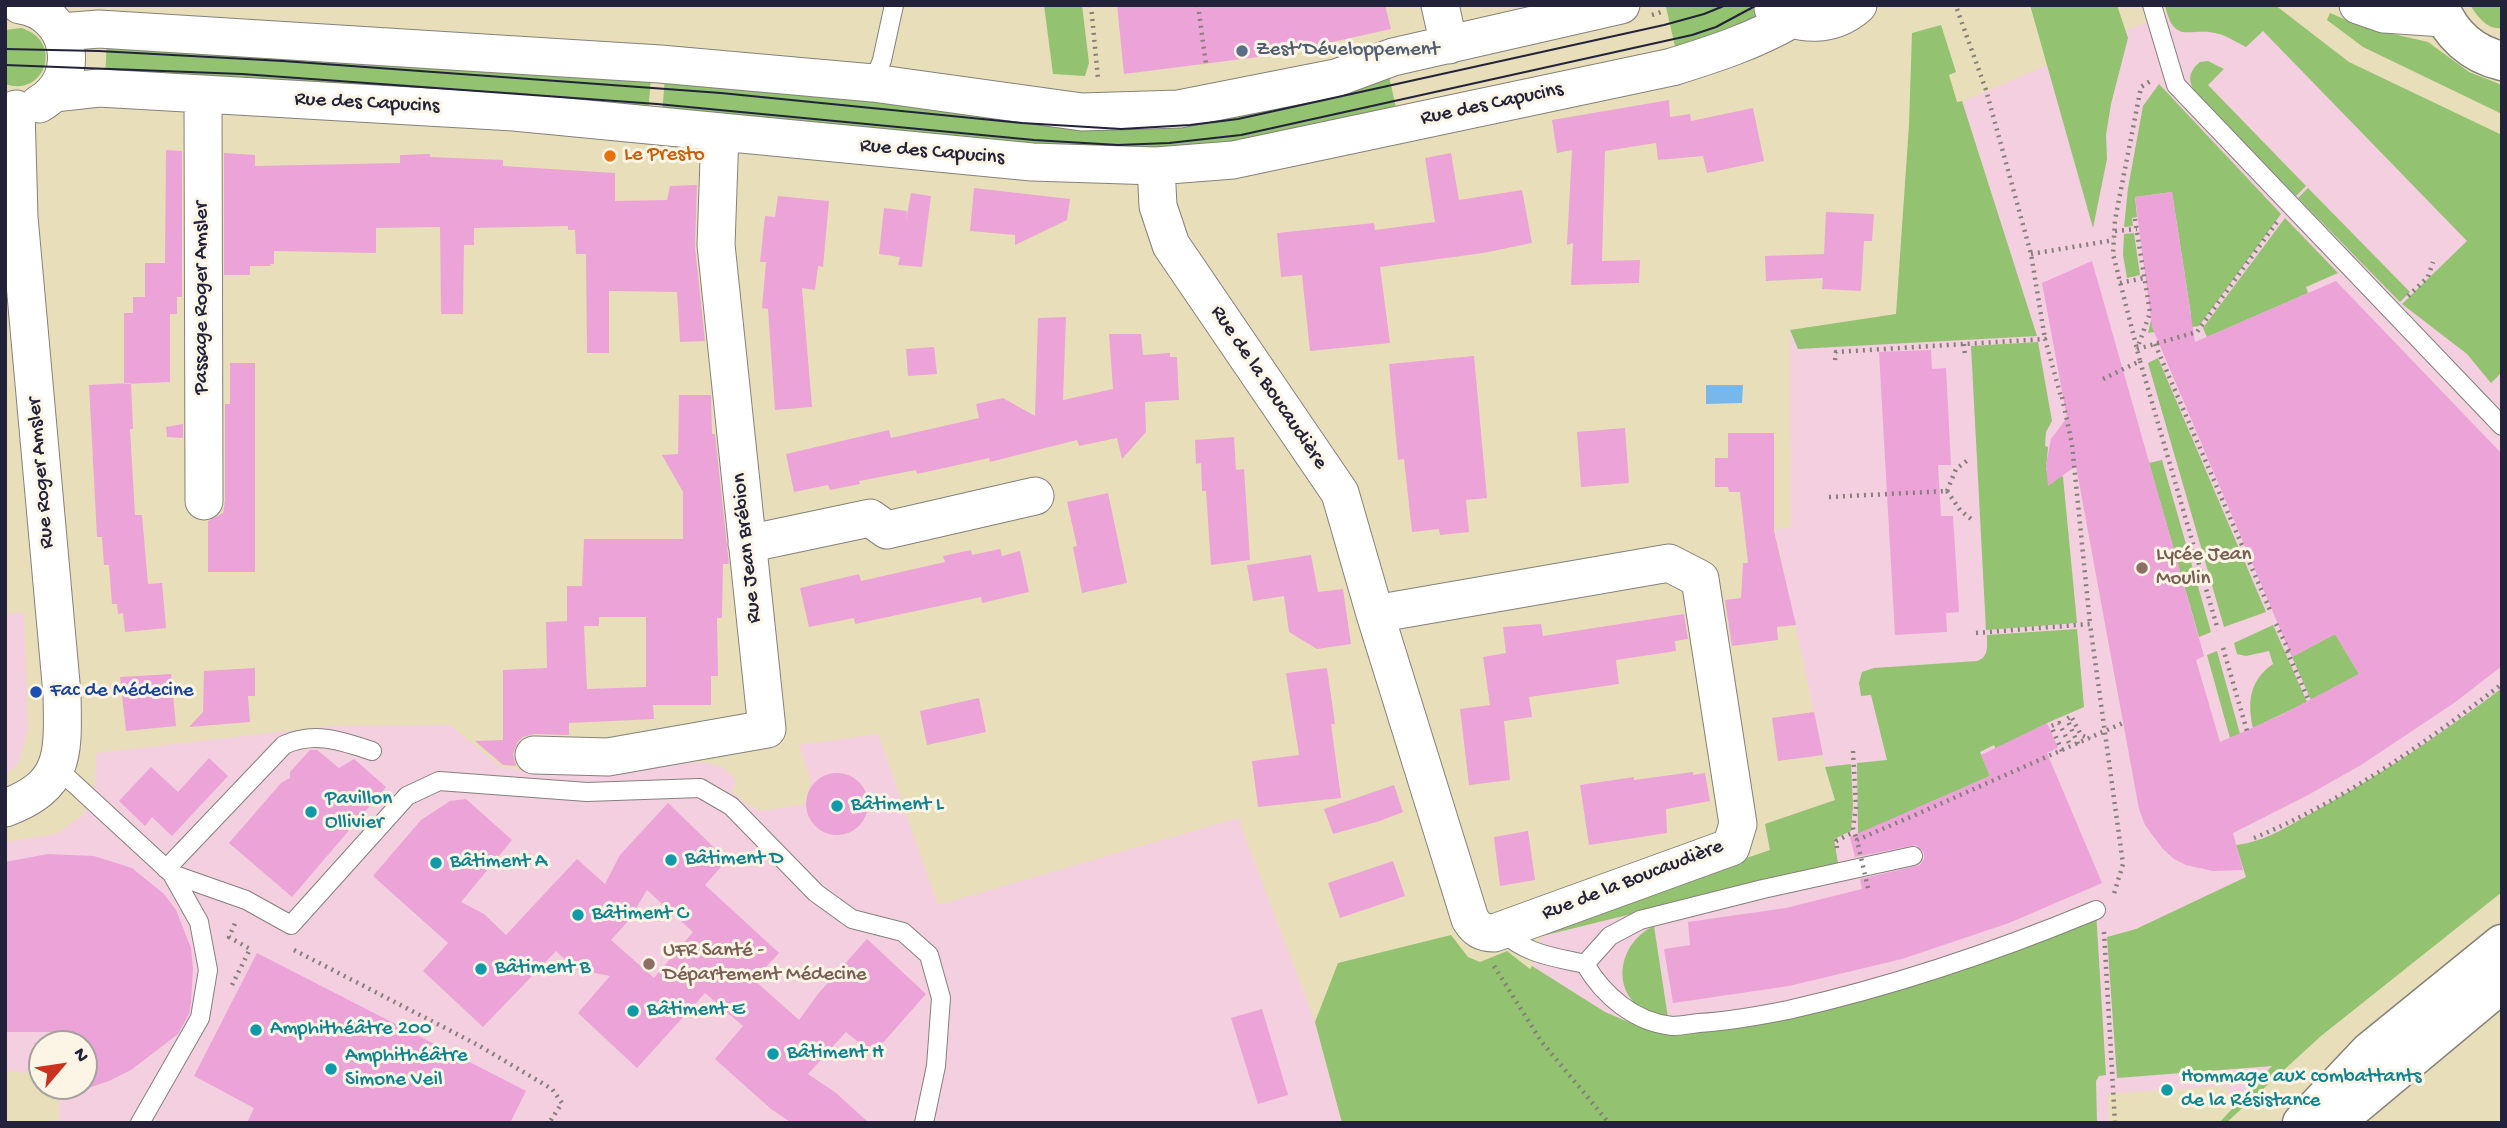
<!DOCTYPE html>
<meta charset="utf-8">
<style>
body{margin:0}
#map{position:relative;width:2507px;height:1128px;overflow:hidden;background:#e8dfba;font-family:"Gochi Hand",sans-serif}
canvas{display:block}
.frame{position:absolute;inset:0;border:7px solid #22223b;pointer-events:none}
.north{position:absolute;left:28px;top:1030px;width:70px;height:70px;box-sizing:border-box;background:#fcf5e5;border:2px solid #a5a1a1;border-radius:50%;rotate:61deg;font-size:19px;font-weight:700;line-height:28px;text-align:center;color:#22223b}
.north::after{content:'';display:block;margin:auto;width:24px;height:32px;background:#c8321e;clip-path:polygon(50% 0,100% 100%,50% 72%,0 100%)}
</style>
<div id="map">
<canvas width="2507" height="1128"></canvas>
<div class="frame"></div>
<div class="north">N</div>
</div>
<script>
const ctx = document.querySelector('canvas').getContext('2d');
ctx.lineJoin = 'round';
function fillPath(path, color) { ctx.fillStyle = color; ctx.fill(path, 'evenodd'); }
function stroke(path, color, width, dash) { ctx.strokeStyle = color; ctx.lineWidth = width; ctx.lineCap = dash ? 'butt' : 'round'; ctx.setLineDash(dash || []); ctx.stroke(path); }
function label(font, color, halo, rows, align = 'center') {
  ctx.font = font + ' "Gochi Hand",sans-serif'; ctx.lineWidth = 6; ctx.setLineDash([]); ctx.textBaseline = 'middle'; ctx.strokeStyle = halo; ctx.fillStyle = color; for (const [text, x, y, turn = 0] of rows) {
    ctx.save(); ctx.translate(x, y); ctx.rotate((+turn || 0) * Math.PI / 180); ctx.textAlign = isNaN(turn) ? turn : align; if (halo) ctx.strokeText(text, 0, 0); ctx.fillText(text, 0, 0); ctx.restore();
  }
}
fillPath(new Path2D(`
 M2185 5H2275L2502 180V872L2300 1036 2244 1096 2228 1097 2227 1086 2107 1094 2109 1123H1731L1531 970 1545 927 1770 850 1765 824 1835 800 1828 778 1775 530 1791 527 1790 330 1896 314 1909 125Z
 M24 613 28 730 18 764 5 775V614Z
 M450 725 502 768 570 774 700 762 711 764 722 767 734 778 736 783 731 791 749 806 762 811 806 804 811 782 799 745 878 734 938 905 1238 818 1315 1022 1342 1123H58L61 1086H84V1044H42V1074L5 1071V842L56 834 84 814 95 785 96 753 332 726Z`), '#f3cfe0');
fillPath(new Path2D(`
 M1044 5H1082L1089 63 1085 76 1053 74Z
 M1675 5H1750L1765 21 1677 55 1666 7Z
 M2030 5H2117L2128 38 2111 104 2106 135 2107 159 2093 228Z
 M2165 5H2275L2349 62 2502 135V372L2491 383 2467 354 2402 304 2467 241 2263 31 2246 47C2236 42 2226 35 2215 33 2190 27 2174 46 2165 5Z
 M2470 5H2502V28C2487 30 2478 17 2470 5Z
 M2330 13 2363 27 2428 42 2469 72 2502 85V114L2363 47 2327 20Z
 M1941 25 1956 72 1949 75 1957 102 1962 101 2037 336 1798 349 1790 330 1896 314 1909 125 1912 33Z
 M21 28C64 40 46 98 5 84V30Z
 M107 40 651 76 648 114 105 78Z
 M2208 61 2224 69 2208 85 2306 186 2296 196 2194 90C2187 79 2190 70 2200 62Z
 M1389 76 1397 112 1271 141 1127 157 662 115 665 77 964 107Z
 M2159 84 2281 214 2199 326 2148 333 2152 316 2191 315 2172 192 2135 197 2137 217 2132 218 2133 226 2124 227 2128 188 2143 106Z
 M2308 188 2410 292 2400 302 2298 198Z
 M2285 218 2338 273 2306 287 2308 293 2207 337 2203 328Z
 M2134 233 2140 275 2127 278 2123 255 2124 234Z
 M2038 342 2052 421 2046 432 2045 446 2048 447 2046 469 2051 484 2061 475 2063 477 2077 623 1986 630 1971 346Z
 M2158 358 2266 612 2224 627 2148 363Z
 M2162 460 2211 632 2199 637 2149 463Z
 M2273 625 2307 702 2253 728C2247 701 2250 680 2273 664L2269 651 2246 656 2237 654 2234 643Z
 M2077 629 2084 707 2047 723 2005 769 1994 745 1980 752 1990 776 1858 834 1857 763 1887 760 1871 695 1861 696 1859 683 1862 672 1874 668 1977 661C1989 657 1987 647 1987 635Z
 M2335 634 2359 674 2311 700 2292 657Z
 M2217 651 2240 734 2230 738 2207 655Z
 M2502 688V892L2321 1036 2226 1123H2219L2272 1066 2117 1078 2107 937 2136 929 2246 877 2236 845C2266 842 2293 823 2319 809 2383 773 2443 733 2502 688Z
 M1851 764 1853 805 1851 831 1834 839 1838 863 1530 939 1545 927 1770 850 1765 824 1835 800 1825 767Z
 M2096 911 2106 1075 2099 1076 2096 1081 2097 1123H1342L1315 1022 1338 963 1451 935 1468 957 1480 962 1507 951 1530 969 1532 966 1605 1012 1640 1027 1659 1032 1740 1010 1855 988Z
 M1654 926 1668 1018C1659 1015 1648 1013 1641 1008 1609 986 1622 940 1654 926Z`), '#93c271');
fillPath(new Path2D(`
 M1706 385H1743L1742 403 1706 404Z`), '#78b7eb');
fillPath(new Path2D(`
 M1117 5H1385L1391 29 1274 55 1124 74Z
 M1669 100 1670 117 1690 114 1691 121 1753 108 1764 161 1707 173 1703 156 1658 160 1656 143 1605 151 1602 261 1640 260 1639 283 1571 285 1573 243 1567 245 1572 150 1557 153 1552 120Z
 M166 150 182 151V297H177V314H170V382L124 384V313H133V297H145V263H165Z
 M224 153 255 155V166L400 163V155L430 154V157L503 160V166L615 173V201L667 200 670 186 697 185 695 247 705 341 680 342 677 292 609 291V353H587L586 254H576L575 230H568V226L474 228V245H464L463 314H441L440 227 376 228V253L274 251V264H270L271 266H250V275H224Z
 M1451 153 1459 200 1522 190 1532 243 1483 253 1380 267 1390 343 1310 351 1302 275 1281 277 1277 233 1374 223 1375 230 1435 222 1425 158Z
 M974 188 1070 199 1067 220 1015 245V235L970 231Z
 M2172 192 2195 342 2336 281 2502 454V666L2454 703 2361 765 2308 795 2233 833 2243 870 2213 871 2186 865 2174 859 2163 849 2145 825 2139 809 2076 466 2048 486 2046 465 2051 439 2067 418 2042 283 2092 261 2204 656 2196 660 2220 742 2281 715 2359 674 2335 634 2292 657 2152 327 2135 197Z
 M911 193 931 196 922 267 898 265 900 257 879 254 884 208 907 211 906 221Z
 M778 196 829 201 823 267 818 266 815 290 802 288 812 407 775 410 768 309 762 308 766 262H760L765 216 775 217Z
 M1826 212 1874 214 1872 241H1864L1861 291 1822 289 1823 278 1766 281 1765 256 1824 254Z
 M1066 317 1063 400 1113 389 1109 334H1141L1143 355 1170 353V357H1177L1179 400 1145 402 1146 432 1122 459 1117 438 1079 446 1077 440 990 462 989 458 917 474 916 470 859 481 860 484 830 490 828 485 794 492 786 454 889 430 891 438 979 418 976 404 1003 398 1035 416 1038 318Z
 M934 347 937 374 908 376 906 349Z
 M1931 350 1932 369 1946 368 1951 465H1938L1941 516H1953L1959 612 1946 613 1947 632 1895 635 1879 352Z
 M1474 356 1487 498 1466 500 1469 532 1440 535 1439 529 1412 532 1404 459 1398 460 1389 364Z
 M230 363H255V572H208V521L223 513 225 501V404H230Z
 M131 383 133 429H130L135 515H142L148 584 162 583 166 628 125 632 123 613 118 614 117 604H112L109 565H104L102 537H97L89 385Z
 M679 395H711L712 434H715L729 564H723L722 618H717L718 676H711V705H653L654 719 569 723V735L535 734 523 737 517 743 513 754 516 766 503 765 475 741 503 740V670L547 668 546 622 567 621V586H582L584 539H683V492L662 455 678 454ZM599 617H646V687L587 689 584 626H599Z
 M183 424V438L167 437 166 427Z
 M1625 428 1629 483 1581 487 1577 432Z
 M1728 433H1774V531L1796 625 1777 627 1778 640 1732 646 1725 600 1741 598 1743 563H1748L1740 492H1729L1728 487H1715V458H1728Z
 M1234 437 1236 470 1244 469 1250 560 1211 565 1206 491H1202L1201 463 1196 464 1195 440Z
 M1108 493 1127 583 1082 593 1073 547 1077 546 1067 502Z
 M1000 549 1002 556 1020 551 1029 592 982 603 981 597 855 624 854 618 809 627 800 588 859 574 861 581 945 562 943 556 971 550 972 555Z
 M1311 555 1318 592 1343 589 1351 644 1317 649 1289 632 1284 596 1253 601 1247 565Z
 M1684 614 1688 639 1675 641 1676 651 1616 660 1619 684 1529 697 1532 717 1504 721 1510 780 1469 785 1460 709 1490 705 1483 657 1506 653 1503 627 1541 624 1543 636Z
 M255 668V696H248L250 722 189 727 203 712 204 671Z
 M1327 668 1335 724H1331L1341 798 1258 807 1252 761 1299 755 1286 673Z
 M171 674 176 726 126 731 120 677Z
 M979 698 986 732 927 745 920 711Z
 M1814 712 1823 755 1778 761 1772 718Z
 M2047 723 2058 748 2047 753 2102 883 2009 923 1902 959 1789 986 1673 1003 1664 949 1690 945 1688 922 1786 908 1862 889 1860 879 1920 865 1924 859V853L1916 845 1855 857 1850 837 1990 776 1981 755Z
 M310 750H317L339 768 354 759 386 787 292 897 229 843 281 783 290 778V772Z
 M209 758 228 776 172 836 152 817 145 826 119 801 151 767 178 792Z
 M1693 772V775L1705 773 1710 801 1666 809 1667 833 1589 845 1580 785 1634 777V780Z
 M806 804a31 31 0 1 1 62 0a31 31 0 1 1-62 0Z
 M1394 785 1403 812 1380 821 1333 834 1324 809Z
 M466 799 512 840 461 902 484 914 506 935 577 859 605 884 620 855 668 803 727 860 705 885 779 953 754 980 799 1020 818 994 867 939 926 994 873 1054 846 1032 808 1074 836 1093 869 1123H792L771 1109 715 1059 743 1026 705 993 637 1068 578 1013 610 976 575 969 556 951 483 1027 423 971 448 943 373 876 421 820 450 801ZM647 890 693 932 654 978 611 940 629 920Z
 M1528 831 1535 880 1500 886 1494 837Z
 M48 854 94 856 132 868 164 894 176 910 191 948 193 968 191 1003 189 1014 178 1034 131 1070 109 1081 88 1088 87 1047 69 1032H5V862Z
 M1393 861 1405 896 1340 918 1328 883Z
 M257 953 526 1091 510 1123H247L254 1108 194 1076Z
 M1262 1009 1288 1095 1258 1104 1231 1018Z`), '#eca3d8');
const service = new Path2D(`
 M2152 5 2176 85 2502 426
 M873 83 882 60 894 5
 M57 768 172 874 199 922 208 970 200 1018 140 1123
 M166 869 284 745C315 731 341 741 372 751
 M172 874 246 900 291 925 407 796 439 781 587 792 700 788 731 806 816 893 852 919 903 932 929 955 941 998 936 1066 924 1123
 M1501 930C1524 954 1554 957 1585 964 1603 995 1634 1022 1672 1026 1681 1026 1690 1024 1699 1023 1729 1021 1758 1016 1788 1010 1894 986 1995 952 2096 910
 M1585 964 1610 936 1640 920 1763 889 1913 856`);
const minor = new Path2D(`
 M20 5C71 12 84 79 39 104
 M1440 5 1449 45
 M2358 5 2384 14 2444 18
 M1773 8C1799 28 1833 27 1858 5
 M61 32 99 29 660 64 873 83 1082 112 1179 109 1336 78 1393 57 1621 5
 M54 93 99 88 514 112 1032 162 1156 166 1233 160 1672 67C1714 54 1754 41 1792 19
 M203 95 204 501
 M1156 166 1158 206 1171 245 1340 493 1375 614 1470 919C1476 929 1482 933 1494 933L1731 847 1738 824 1700 579 1669 563 1375 614
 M747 544 870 518 887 530 1035 496
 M534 755 608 757 767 729 716 245 720 132
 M5 808C67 786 63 752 62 694L19 217 16 109`);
const secondary = new Path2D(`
 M2439 5C2450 34 2472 54 2502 61
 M2302 1123 2369 1052 2502 944
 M2334 1123 2502 983`);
stroke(service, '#85807a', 20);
stroke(minor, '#85807a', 39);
stroke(secondary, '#85807a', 41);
stroke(new Path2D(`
 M1091 5 1098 78
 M1198 5 1206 64
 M1957 9 1986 90 2031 254 2045 339
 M1652 15 1661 12
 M2135 219 2150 313 2137 349
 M2115 231 2137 229
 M2031 254 2114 240
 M2120 283 2144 278
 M2408 296 2428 277 2433 262
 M1964 344 1965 358
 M2155 344 2270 610
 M2137 349 2197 332 2277 222
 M1835 360 1836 352 2045 339 2061 397
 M2140 361 2218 630
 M2103 379 2140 361 2113 254 2115 220 2141 87 2152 80
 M2062 397 2072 444 2090 624
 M1947 491 1956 469 1968 460
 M1947 491 1960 510 1971 519
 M1829 497 1947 491
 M2276 624 2289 651
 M1976 633 2090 624 2123 864 2113 897
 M2223 648 2247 731
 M2287 651 2309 701
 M2078 744 2067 719 2071 716 2081 735 2090 739
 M1853 751 1856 807 1853 828 1857 840
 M2062 751 2051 726 2059 723 2071 747
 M1915 815 2123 723
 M2254 838C2344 801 2425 743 2502 684
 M1837 848 1836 841 1854 832
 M2104 932 2115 1123
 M294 950 478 1045 552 1089 562 1103 549 1123
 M1494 966 1541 1041 1609 1123
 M232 985 250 949 229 937 236 921`), '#85807a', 4.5, [2, 5]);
stroke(service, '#fff', 18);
stroke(minor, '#fff', 37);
stroke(secondary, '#fff', 38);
stroke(new Path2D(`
 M5 49 99 51 283 61 721 93 1022 123 1121 129 1190 125 1238 119 1664 25 1704 14 1726 5
 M5 65 242 74 657 104 1034 140 1118 145 1169 143 1241 135 1692 35 1716 27 1757 5`), '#22223b', 2);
stroke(new Path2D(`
 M1868 888 1857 840 1915 815`), '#85807a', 4.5, [2, 5]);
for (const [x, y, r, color] of [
 [1242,51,7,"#5c6f8a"],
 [610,156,7,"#e8710a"],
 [2142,568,7,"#8d6e63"],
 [36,692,7,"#1a4fb4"],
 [837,806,7,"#0f9aa8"],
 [311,812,7,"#0f9aa8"],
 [671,860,7,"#0f9aa8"],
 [436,863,7,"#0f9aa8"],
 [578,915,7,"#0f9aa8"],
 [649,964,7,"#8d6e63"],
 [481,969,7,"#0f9aa8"],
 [633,1011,7,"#0f9aa8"],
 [256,1030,7,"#0f9aa8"],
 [773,1054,7,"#0f9aa8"],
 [331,1069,7,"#0f9aa8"],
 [2167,1090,7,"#0f9aa8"]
]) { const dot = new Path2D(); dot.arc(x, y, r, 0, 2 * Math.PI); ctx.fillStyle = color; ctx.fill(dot); stroke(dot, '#fcf5e5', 2.5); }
label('21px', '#4e5e75', '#fcf5e5', [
 ["Zest’Développement",1256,51]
], 'left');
label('21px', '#22223b', '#fcf5e5', [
 ["Rue des Capucins",367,104,3],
 ["Rue des Capucins",1492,105,-12],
 ["Rue des Capucins",932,153,5],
 ["Passage Roger Amsler",203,298,-90],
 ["Rue de la Boucaudière",1268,388,56],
 ["Rue Roger Amsler",42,473,-95],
 ["Rue Jean Brébion",748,548,-96],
 ["Rue de la Boucaudière",1633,881,-21]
]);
label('21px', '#c56008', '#fcf5e5', [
 ["Le Presto",624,156]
], 'left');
label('21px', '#785e54', '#fcf5e5', [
 ["Lycée Jean",2156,556],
 ["Moulin",2156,580],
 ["UFR Santé -",663,952],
 ["Département Médecine",663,976]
], 'left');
label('21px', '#164399', '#fcf5e5', [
 ["Fac de Médecine",50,692]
], 'left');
label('21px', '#0d838f', '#fcf5e5', [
 ["Pavillon",325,800],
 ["Ollivier",325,824],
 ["Bâtiment L",851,806],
 ["Bâtiment D",685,860],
 ["Bâtiment A",450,863],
 ["Bâtiment C",592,915],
 ["Bâtiment B",495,969],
 ["Bâtiment E",647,1011],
 ["Amphithéâtre 200",270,1030],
 ["Bâtiment H",787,1054],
 ["Amphithéâtre",345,1057],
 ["Simone Veil",345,1081],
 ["Hommage aux combattants",2181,1078],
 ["de la Résistance",2181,1102]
], 'left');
</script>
